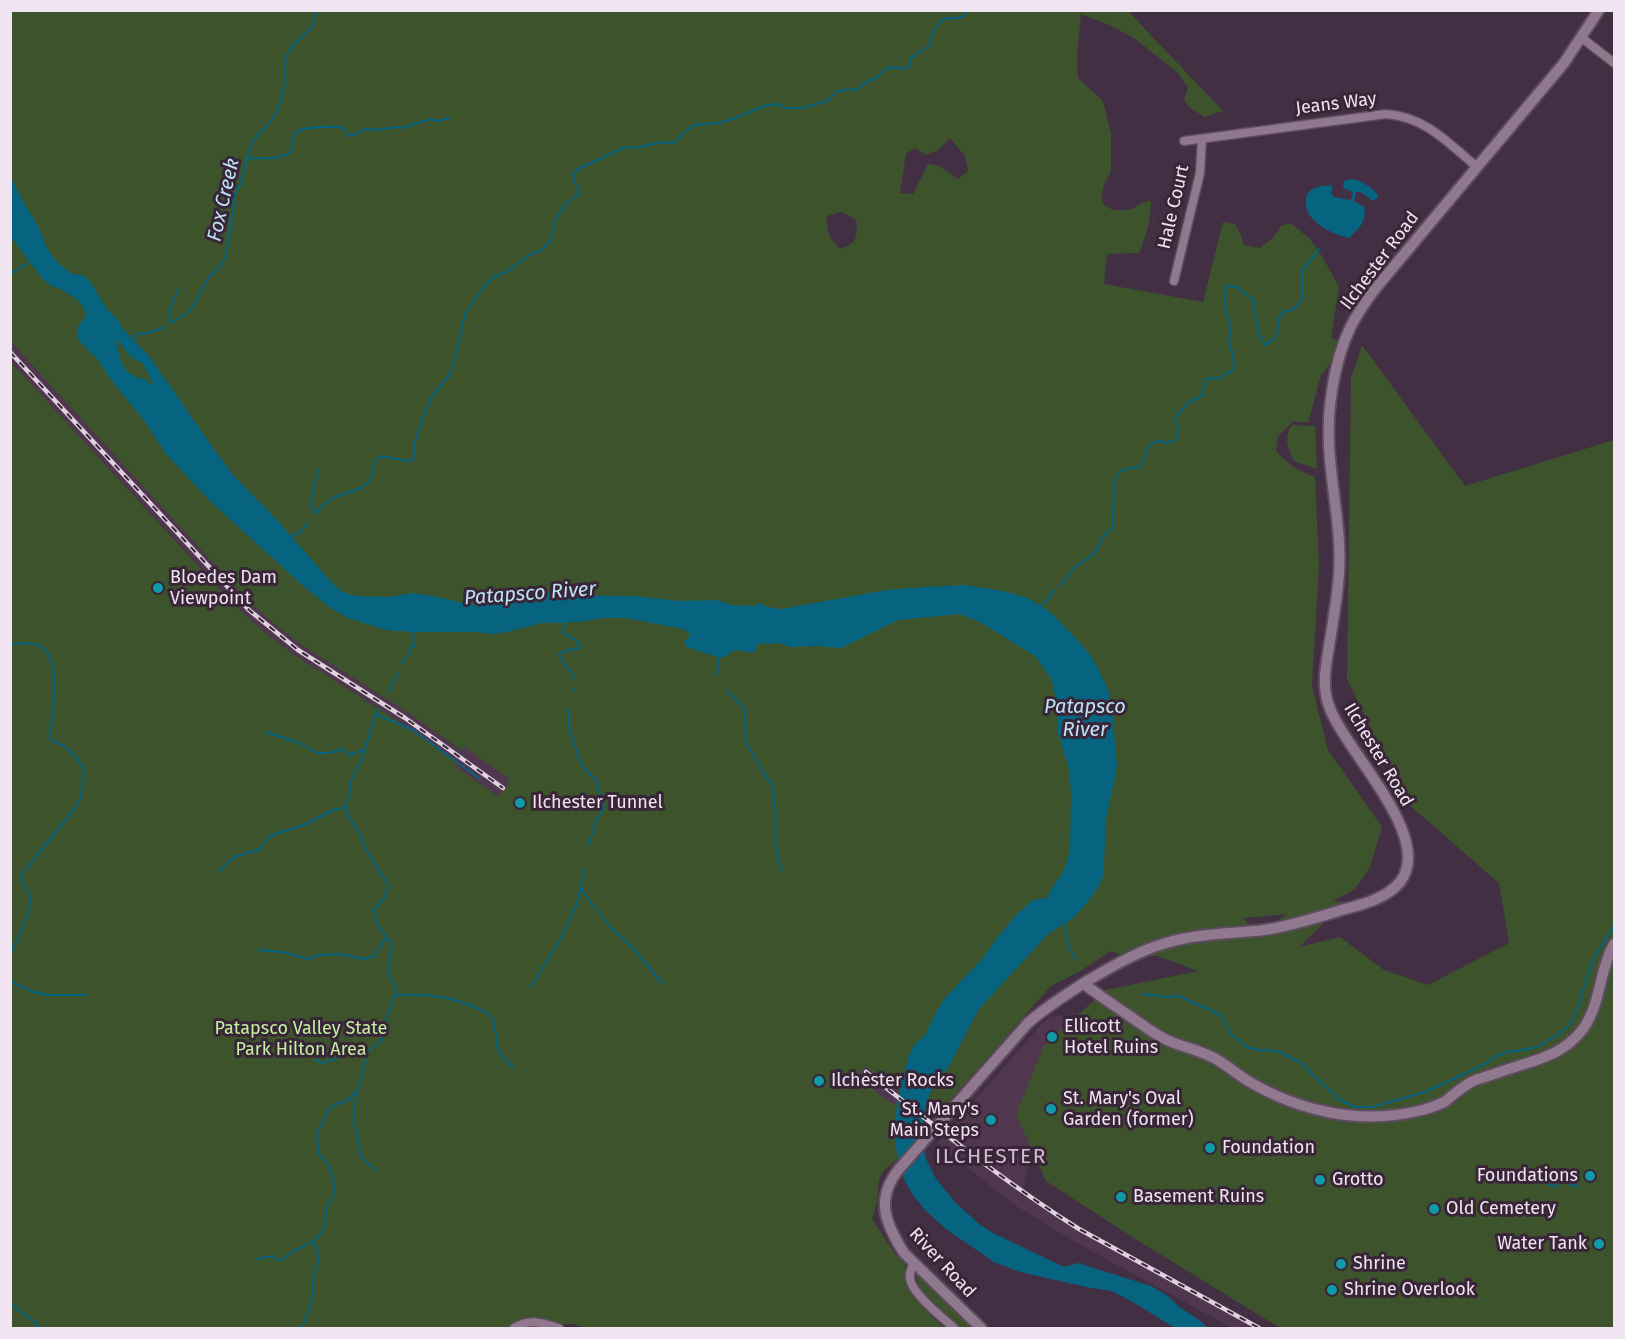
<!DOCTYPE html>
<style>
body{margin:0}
#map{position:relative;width:1625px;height:1339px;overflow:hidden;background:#432f43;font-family:"Fira Sans",sans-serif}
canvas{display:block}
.frame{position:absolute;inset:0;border:12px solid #f1e4f1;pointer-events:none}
</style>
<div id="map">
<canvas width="1625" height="1339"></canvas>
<div class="frame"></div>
</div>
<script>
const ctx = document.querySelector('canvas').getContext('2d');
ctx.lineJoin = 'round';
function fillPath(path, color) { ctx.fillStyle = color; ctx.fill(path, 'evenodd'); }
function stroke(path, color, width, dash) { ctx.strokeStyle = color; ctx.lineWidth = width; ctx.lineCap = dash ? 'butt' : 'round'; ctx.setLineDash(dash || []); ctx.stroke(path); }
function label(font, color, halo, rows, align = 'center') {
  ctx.font = font + ' "Fira Sans",sans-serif'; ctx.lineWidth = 6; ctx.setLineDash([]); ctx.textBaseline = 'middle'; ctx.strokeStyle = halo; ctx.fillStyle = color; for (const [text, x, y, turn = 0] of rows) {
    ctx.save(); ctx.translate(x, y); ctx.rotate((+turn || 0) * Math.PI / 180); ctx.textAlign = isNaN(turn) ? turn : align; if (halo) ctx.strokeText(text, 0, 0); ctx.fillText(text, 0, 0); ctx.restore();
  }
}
fillPath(new Path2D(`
 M11 342 225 576 254 606 277 626 303 646 409 713 462 751 477 728 908 1060 893 1130 443 784 455 762 378 708 294 655 269 636 245 615 11 362Z
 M1065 1015 1021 1195 1259 1328H1232L1077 1243 1016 1206 937 1143 1048 1017Z`), '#50364f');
fillPath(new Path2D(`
 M11 11H1128L1223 111 1204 117 1188 106 1184 99 1188 88 1177 72 1134 38 1107 24 1081 14 1077 54 1078 78 1103 101 1111 134V171L1104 184 1101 199 1104 205 1113 210H1130L1144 202 1151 201C1151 219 1146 236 1139 253L1107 254 1104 284 1203 302 1223 222 1235 224 1240 233 1244 245 1260 248 1273 238 1281 226 1290 223 1309 238 1322 256 1339 287 1331 338 1338 341 1331 363 1321 375 1308 423 1294 421 1278 436 1276 451C1289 465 1297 470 1315 477L1319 566 1312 686 1328 750 1382 827 1370 867 1355 889 1333 901 1345 902 1299 947 1340 937 1384 970 1428 985 1509 943 1499 883 1408 804 1347 679 1351 378 1362 345 1465 486 1614 440V1328H1280L1137 1240 1046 1181 1016 1114 1044 1045 1106 990 1198 971 1158 956 1120 955 1111 951 1079 972 1051 986 941 1110 926 1109 922 1126V1140L896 1145 898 1159 886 1168 879 1179 877 1203 872 1219 896 1255 905 1263C906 1294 923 1308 944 1328H583L575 1324 529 1326 530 1328H11V362L216 585 245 615 269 636 294 655 378 708 456 761 454 765 497 796 500 795 508 785 509 779 465 747 462 751 409 713 303 646 277 626 254 606 225 576 11 342ZM950 138 965 156 968 171 958 179 939 166 928 164 913 194 900 193 906 154 915 148 926 155 938 150ZM842 212 856 220C858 237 857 243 840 249 829 238 826 231 827 216ZM1287 914 1272 924H1248L1243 918ZM864 1067 878 1075 899 1090 896 1105C882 1098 869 1087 860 1074Z
 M1292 425 1315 426 1317 469 1294 461C1288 449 1283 438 1292 425Z
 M915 1273 966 1322 972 1328H959L921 1292Z`), '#3d532c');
fillPath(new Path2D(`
 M10 176 23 201 38 226 47 248 56 261 70 273 85 276 91 283 107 309 117 319 124 330 149 356 211 445 233 475 275 518 335 586 343 592 355 596 390 597 411 593 433 596 467 604 479 605 550 592 608 596H634L680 601 717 600 731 605 754 606 759 603 767 607 781 609 887 590 924 587 965 585 1003 591 1028 598 1050 612 1072 634 1092 657 1108 689 1112 708 1117 767 1106 819 1104 864 1102 881 1087 903 1073 918 1048 934 979 1009 948 1068 936 1082 929 1095 922 1126V1140L926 1159 936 1179 956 1203 979 1224 993 1233 1064 1267 1078 1263 1151 1286 1168 1296 1178 1306 1199 1320 1208 1328H1175L1131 1301 1111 1291 1086 1287 1020 1272 994 1262 946 1229 926 1211 912 1194 904 1179 898 1159 893 1130 900 1090 909 1055 914 1045 926 1034 935 1014 945 998 982 959 997 938 1016 915 1033 900 1047 898 1051 889 1064 871 1070 851 1071 794 1069 769 1058 733 1057 706 1052 680 1035 656 980 622 959 614 898 620 841 648 817 646 790 647 778 643 758 644 754 653 736 650 731 652 728 655 720 658 687 647 684 642 689 637V633L683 629 626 618H602L580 622 542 623 507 632 493 634 474 632H412L386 630 348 618 332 609 302 585 211 502 166 454 145 422 108 376 99 361 79 341 77 333 78 327 86 316 84 309 78 300 62 290 50 285 42 278 11 237ZM117 340 131 357 143 364 153 383 152 385 142 377 140 379C121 371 121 361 116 342Z
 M1349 179C1358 178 1372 187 1378 195L1377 198 1373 201 1360 192H1356L1354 201 1364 207C1368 220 1358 230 1349 238 1333 235 1303 220 1306 201 1306 196 1308 191 1313 189 1317 186 1326 186 1331 185L1333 188 1331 194 1334 197 1351 200 1353 192 1343 188 1344 181Z`), '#066481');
stroke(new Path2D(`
 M247 158C261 158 282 161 292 150 292 145 292 139 294 135 299 125 330 127 340 127L345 130 348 136 357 134 365 129 377 130 395 127 401 128 431 119 437 121 449 118
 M10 274 31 261
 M178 290 169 312 170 323 184 315 192 308 208 278 221 265 226 256 235 194C246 179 244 158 253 142 257 133 265 129 271 121 276 114 280 104 282 96 287 81 281 65 289 51 296 38 310 34 313 24 315 20 315 15 315 10
 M132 340 137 334 149 333 164 327
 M318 469 310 503 314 514 324 504 335 497 361 488 370 481 376 459 382 456 407 461 413 460 415 457V442L426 409 433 395 451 373 465 315 471 305 485 285 494 277 506 272 530 255 541 250 551 240 555 221 559 214 566 203 578 195 579 188 574 181 573 174 578 169 623 148 639 147 663 142 674 143 686 131 694 125 719 123 741 116 763 106 777 104 787 108H802L827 101 838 91 858 89 865 83 877 77 884 70 891 67 906 69 910 65 911 58 929 46C931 36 935 20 948 18 953 18 957 19 963 17L968 10
 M289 538 300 532 308 524
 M1060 586 1074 568 1090 557 1096 550 1106 533 1113 528C1113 523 1112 518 1112 513 1112 508 1114 503 1114 499 1115 476 1113 469 1139 467L1144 461 1148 446 1156 441 1167 443 1176 440 1178 427 1175 418 1189 402 1202 396 1205 381 1209 378H1222L1226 373H1230L1235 365 1229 340 1231 329 1225 307 1224 294 1227 285 1236 287 1253 299 1259 334 1265 345C1278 340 1278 327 1280 314L1286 311 1294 309 1303 299V269C1310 263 1313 256 1319 249
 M1040 608 1054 591
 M566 619 562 632C568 637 578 638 580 646L579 648 562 652 559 655C563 666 571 667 574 678
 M10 644C20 645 29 641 38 645 64 657 53 711 50 733L52 741 64 746 77 758 82 766 84 771 83 784 80 799 74 810 39 852 21 877C23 885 30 892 30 899 32 912 16 942 10 954
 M401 664 409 654 410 648 414 646 413 637 415 630
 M717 674 719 656
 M574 688V691
 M389 691 398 672
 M726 691 744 707 746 744 773 787 776 822 775 845 781 871
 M569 707V728L579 758 584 768 596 780 604 808 596 820 589 845
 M376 714 413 730 480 779
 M266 732 300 743 317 753H330L342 749 350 755 364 750
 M218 872 234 857 260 849 270 836 306 824 333 810 346 807
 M581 886 583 892 611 928 633 948 662 983
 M1065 922 1068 945 1076 959
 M258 950 282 952 309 959 318 955 341 954 362 959 374 957 386 938
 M10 981 33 992 49 995H87
 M530 988 560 940 577 903 584 870
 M1143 994 1165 997 1179 996 1221 1015 1231 1034 1247 1047 1258 1050 1277 1051 1300 1062 1322 1084 1340 1100 1355 1107H1372L1425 1092 1468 1072 1485 1064 1496 1056 1509 1051H1517L1537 1047 1557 1035 1567 1027 1573 1018 1578 1007 1592 961 1614 926
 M395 995C428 994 446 995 477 1008 482 1011 489 1012 492 1018 497 1028 495 1040 498 1050 501 1057 507 1062 513 1067
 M296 1039 319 1052 317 1061 321 1063C338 1060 347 1052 362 1045L367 1051
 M376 1170 361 1157 354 1120 356 1092 360 1086 365 1058 367 1051 379 1043 382 1039 386 1018 395 995 396 988 388 972 392 948 390 942 377 924 373 910 383 899 389 887 365 848 362 838 350 819 346 807 352 777 362 760 375 715 379 709
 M1546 1183 1555 1187 1564 1181 1573 1186H1579
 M257 1259 272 1256 281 1261C287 1253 304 1246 314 1241
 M10 1304 34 1321 40 1328
 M302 1328 312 1302 313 1279 319 1257 314 1241 322 1231 325 1224 327 1207 333 1195 335 1184 329 1167 318 1152 317 1134 329 1109 334 1105 348 1100 356 1092`), '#066481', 2);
const minor = new Path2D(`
 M1582 38 1614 63
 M1184 141 1386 114C1426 117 1448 143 1477 167
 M1174 281 1200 173 1202 139
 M914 1263C911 1269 908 1275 911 1282 915 1296 943 1318 954 1328
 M514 1328C530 1318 542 1323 559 1328`);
const tertiary = new Path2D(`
 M1084 984C1097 994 1111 1003 1125 1013 1139 1022 1152 1033 1167 1040 1182 1047 1199 1050 1214 1058 1226 1064 1236 1074 1248 1081 1299 1111 1359 1125 1418 1111 1427 1109 1436 1106 1444 1102 1455 1094 1464 1084 1478 1079 1490 1076 1501 1071 1512 1068 1540 1059 1564 1054 1583 1029 1601 1004 1599 970 1614 944
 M981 1328 904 1253C885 1223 875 1199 899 1169L1028 1023C1047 1006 1066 995 1087 981 1113 966 1138 951 1166 943 1198 933 1232 934 1264 930 1292 926 1318 917 1345 909 1364 904 1387 898 1400 882 1436 836 1341 748 1328 703 1322 685 1326 665 1329 646 1333 623 1337 598 1339 574 1342 531 1331 488 1329 445 1327 408 1334 362 1350 328 1357 314 1366 301 1375 289L1564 63 1599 10`);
stroke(minor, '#5d4c5d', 11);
stroke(tertiary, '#5d4c5d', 14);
stroke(minor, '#90798f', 8);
stroke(tertiary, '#90798f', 10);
const rail = new Path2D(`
 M10 352 249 610 298 650 405 718 503 788
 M866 1072C935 1126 1004 1182 1079 1229L1259 1328`);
stroke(rail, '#dfd1df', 4.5);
stroke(rail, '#392538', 2, [7]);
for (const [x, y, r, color] of [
 [158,588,6,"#0f9aa8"],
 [520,803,6,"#0f9aa8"],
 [1052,1037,6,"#0f9aa8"],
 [819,1081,6,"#0f9aa8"],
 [1051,1109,6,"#0f9aa8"],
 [991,1120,6,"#0f9aa8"],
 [1210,1148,6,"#0f9aa8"],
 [1590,1176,6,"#0f9aa8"],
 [1320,1180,6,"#0f9aa8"],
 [1121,1197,6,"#0f9aa8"],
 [1434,1209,6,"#0f9aa8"],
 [1599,1244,6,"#0f9aa8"],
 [1341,1264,6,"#0f9aa8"],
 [1332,1290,6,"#0f9aa8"]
]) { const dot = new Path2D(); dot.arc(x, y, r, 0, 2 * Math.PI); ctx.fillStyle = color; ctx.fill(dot); stroke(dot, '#392538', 2); }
label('18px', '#f1e4f1', '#392538', [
 ["Jeans Way",1336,104,-7],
 ["Hale Court",1174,207,-77],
 ["Ilchester Road",1380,261,-53],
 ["Ilchester Road",1378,755,59],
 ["River Road",942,1263,47]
]);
label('18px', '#f1e4f1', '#392538', [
 ["Bloedes Dam",170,578],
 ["Viewpoint",170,599],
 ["Ilchester Tunnel",532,803],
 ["Ellicott",1064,1027],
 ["Hotel Ruins",1064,1048],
 ["Ilchester Rocks",831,1081],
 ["St. Mary's Oval",1063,1099],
 ["Garden (former)",1063,1120],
 ["St. Mary's",979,1110,"right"],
 ["Main Steps",979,1131,"right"],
 ["Foundation",1222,1148],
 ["Foundations",1578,1176,"right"],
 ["Grotto",1332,1180],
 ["Basement Ruins",1133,1197],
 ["Old Cemetery",1446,1209],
 ["Water Tank",1587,1244,"right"],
 ["Shrine",1353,1264],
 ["Shrine Overlook",1344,1290]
], 'left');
label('18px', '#c2f19e', '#392538', [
 ["Patapsco Valley State",301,1029],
 ["Park Hilton Area",301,1050]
]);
label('italic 20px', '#bce3f4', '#392538', [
 ["Fox Creek",224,200,-77],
 ["Patapsco River",530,594,-4],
 ["Patapsco",1085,707],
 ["River",1085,730]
]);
ctx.letterSpacing = '1.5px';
label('21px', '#d4bbd3', '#392538', [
 ["ILCHESTER",991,1157]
]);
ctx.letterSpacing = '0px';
</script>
